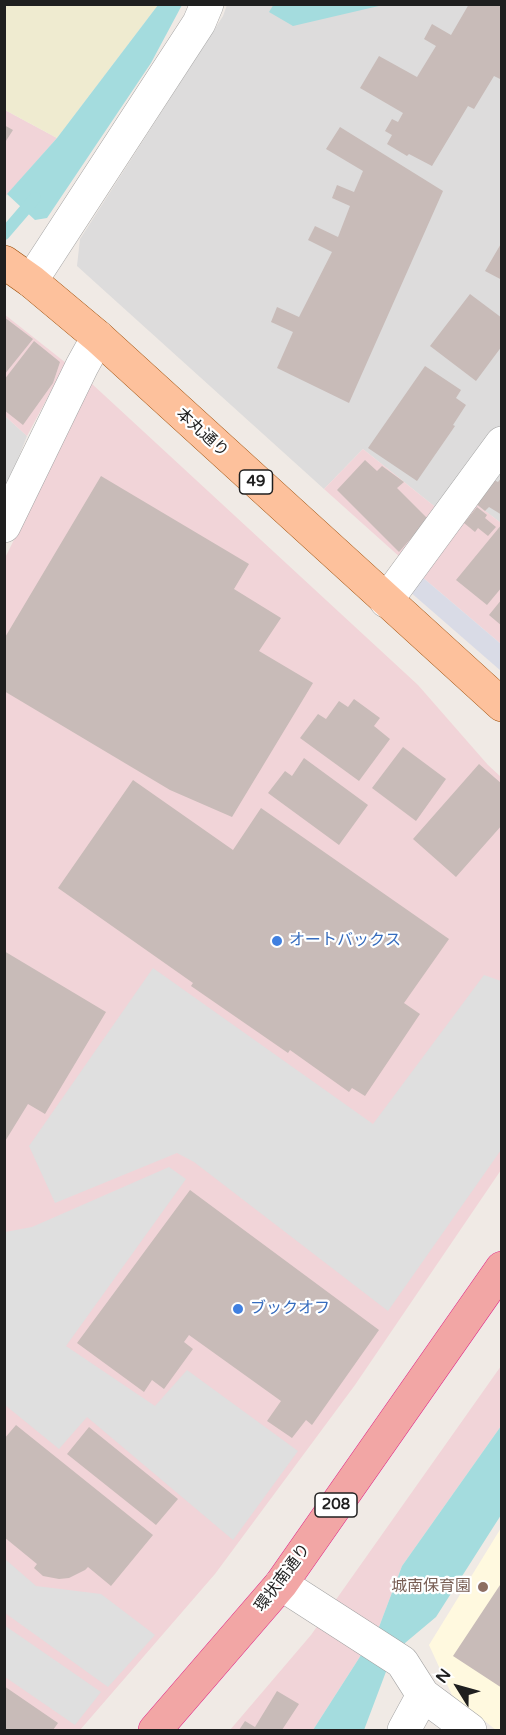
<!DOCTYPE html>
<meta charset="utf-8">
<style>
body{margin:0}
#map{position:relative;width:506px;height:1735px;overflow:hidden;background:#f0eae5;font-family:"Varela Round",sans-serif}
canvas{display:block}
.frame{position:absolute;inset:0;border:6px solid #1f1f1f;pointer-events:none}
.north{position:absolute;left:428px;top:1657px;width:60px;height:60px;-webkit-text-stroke:4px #fff;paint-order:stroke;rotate:307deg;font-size:16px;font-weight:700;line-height:24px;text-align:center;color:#1f1f1f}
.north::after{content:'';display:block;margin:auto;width:21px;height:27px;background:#1f1f1f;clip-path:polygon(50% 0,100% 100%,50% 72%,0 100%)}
</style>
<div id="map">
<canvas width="506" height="1735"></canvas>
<div class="frame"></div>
<div class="north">N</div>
</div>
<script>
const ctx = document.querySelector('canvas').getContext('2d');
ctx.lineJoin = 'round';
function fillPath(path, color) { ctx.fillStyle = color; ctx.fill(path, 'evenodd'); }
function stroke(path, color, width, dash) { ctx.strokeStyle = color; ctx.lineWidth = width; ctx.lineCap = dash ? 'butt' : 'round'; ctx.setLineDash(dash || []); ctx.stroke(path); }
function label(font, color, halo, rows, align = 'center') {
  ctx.font = font + ' "Varela Round","Noto Sans JP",sans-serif'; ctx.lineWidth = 4.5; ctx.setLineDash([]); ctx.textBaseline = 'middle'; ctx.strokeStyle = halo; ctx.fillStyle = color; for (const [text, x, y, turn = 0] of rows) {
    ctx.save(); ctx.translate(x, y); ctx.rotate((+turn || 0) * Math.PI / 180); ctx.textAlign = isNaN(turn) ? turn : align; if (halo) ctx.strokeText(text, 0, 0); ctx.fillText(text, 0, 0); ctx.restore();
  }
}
fillPath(new Path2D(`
 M227 5H274L270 12 383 5H501V523L472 501 454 522 363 449 324 489 77 266 80 239 223 16Z
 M5 416 27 436 5 492Z`), '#dddcdc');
fillPath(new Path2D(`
 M5 110 57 138 5 197Z
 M4 314 66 363 27 436 5 416Z
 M91 383 418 685 488 765 501 777V1170L355 1385 215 1574 80 1730H5L4 560Z
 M363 449 454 522 471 500 501 523V644L421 576 324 489Z
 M501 1366V1426L402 1566 379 1627 313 1730H230L311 1635Z`), '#f1d4d8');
fillPath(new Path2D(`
 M501 1528V1730H496L452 1695 429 1645Z`), '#fff9df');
fillPath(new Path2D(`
 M4 5H158L57 138 5 110Z`), '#efebd0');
fillPath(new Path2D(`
 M153 968 373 1124 484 975 501 981V1150L388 1311 194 1162 177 1153 55 1203 29 1146Z
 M169 1167 186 1179 66 1346 155 1406 187 1370 298 1451 233 1540 87 1417 59 1449 5 1405V1232L32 1227Z
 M5 1559 36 1586 101 1594 155 1635 108 1687 5 1613Z
 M4 1625 101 1692 75 1725 5 1677Z`), '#dfdfdf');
fillPath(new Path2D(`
 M421 576 501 644V671L409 591Z`), '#d9dbe6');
fillPath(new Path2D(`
 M274 4H383V5L293 26 269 12Z
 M158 5H182L151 63 47 218 35 220 7 194 57 138Z
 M501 1426V1515L436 1617 405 1643 387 1669 364 1730H313L379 1627 402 1566Z`), '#a4dcde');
stroke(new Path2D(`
 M4 234 35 198`), '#a4dcde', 12);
fillPath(new Path2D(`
 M469 4H502V77L500 79 494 76 474 109 468 106 432 166 409 154 407 156 387 144 392 135 385 131 392 119 398 122 403 113 360 88 379 56 417 77 436 46 424 39 432 24 451 35Z
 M4 125 13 130 4 144Z
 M340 127 443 191 349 403 277 368 293 332 271 322 277 307 299 317 332 252 308 240 315 226 338 237 350 206 332 198 337 185 354 192 363 171 326 149Z
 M502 242V280L485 271Z
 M470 294 502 318V346L476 381 430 346Z
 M4 317 33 339 4 375Z
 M34 341 60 362 53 383 23 425 4 410V380Z
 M425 366 461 390 456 398 466 405 453 425 455 426 417 481 368 448Z
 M365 460 377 471 382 466 404 482 397 488 428 519 399 552 337 490Z
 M101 476 249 564 234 589 281 618 259 651 313 683 232 817 170 790 4 691V639Z
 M502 477V515L489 507 485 511 475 503 492 479 498 482Z
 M477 507 487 515 485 518 496 527 488 536 478 528 475 532 464 523Z
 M502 524V587L487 605 456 580Z
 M502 599V626L489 615Z
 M354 699 380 718 374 726 390 739 359 781 300 738 318 714 326 719 339 701 348 707Z
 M403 747 446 779 416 821 372 788Z
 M304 758 368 805 339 845 268 793 285 771 292 776Z
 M479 764 502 784V825L456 877 413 839Z
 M133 780 233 850 261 808 449 939 404 1003 420 1014 365 1096 352 1088 349 1092 290 1050 288 1053 191 986 193 983 58 888Z
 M4 951 106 1012 45 1114 28 1104 4 1143Z
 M190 1190 379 1330 312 1425 306 1420 292 1438 267 1421 281 1401 189 1335 184 1342 193 1349 164 1389 152 1380 144 1392 77 1343Z
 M16 1425 153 1535 111 1586 88 1567 85 1570 69 1578 59 1579 43 1576 34 1568 37 1564 4 1537V1439Z
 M89 1427 178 1499 156 1525 67 1454Z
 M502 1582V1688L453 1656Z
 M4 1686 58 1723 53 1730H4Z
 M277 1691 299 1704 282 1730H239L245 1721 255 1727Z`), '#c8bbb8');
const minor = new Path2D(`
 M31 281 199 23 207 4
 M4 526 82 366 98 337
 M386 601 502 443
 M281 1584 402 1662 423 1695 470 1730
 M404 1730 423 1695`);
const primary = new Path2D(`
 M4 262 31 281 98 337 502 705`);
const trunk = new Path2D(`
 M155 1730 281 1584 502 1268`);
stroke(minor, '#a3a3a3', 34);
stroke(primary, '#9a4a00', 34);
stroke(trunk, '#de2286', 34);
stroke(minor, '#fff', 33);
stroke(primary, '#fdc19c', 33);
stroke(trunk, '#f2a6a5', 33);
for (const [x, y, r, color] of [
 [277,941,6,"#3f7fe0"],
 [238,1309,6,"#3f7fe0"],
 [483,1587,6,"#8d6e63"]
]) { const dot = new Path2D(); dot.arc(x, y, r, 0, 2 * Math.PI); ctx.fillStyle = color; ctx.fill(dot); stroke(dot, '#fff', 2); }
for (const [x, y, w] of [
 [256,482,33],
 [336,1505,42]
]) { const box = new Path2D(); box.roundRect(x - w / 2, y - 12, w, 24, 4.5); ctx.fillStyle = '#fff'; ctx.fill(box); stroke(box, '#1f1f1f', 1.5); }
label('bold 15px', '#1f1f1f', null, [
 ["49",256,482],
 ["208",336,1505]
]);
label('16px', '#1f1f1f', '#fff', [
 ["本丸通り",202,433,42],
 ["環状南通り",283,1578,-53]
]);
label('16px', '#366cbe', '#fff', [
 ["オートバックス",289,941],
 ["ブックオフ",250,1309]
], 'left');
label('16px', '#785e54', '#fff', [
 ["城南保育園",471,1587]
], 'right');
</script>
